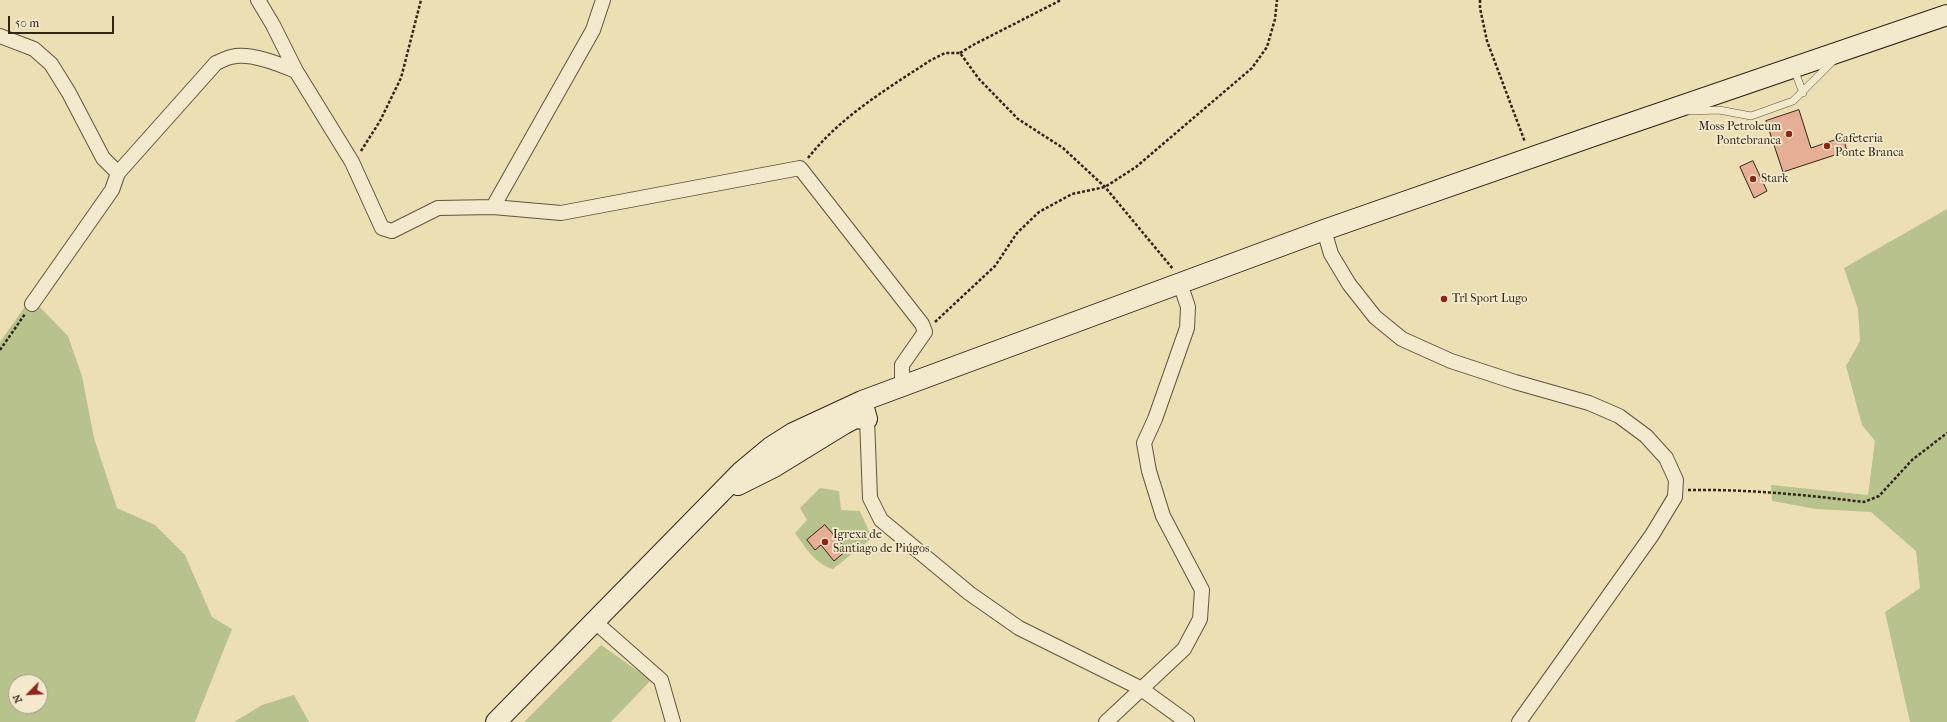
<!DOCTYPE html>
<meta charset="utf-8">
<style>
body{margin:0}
#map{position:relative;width:1947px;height:722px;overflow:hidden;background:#eddfb4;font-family:"IM FELL French Canon",serif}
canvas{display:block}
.north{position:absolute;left:8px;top:674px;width:40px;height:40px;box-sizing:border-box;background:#f3eace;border:1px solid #a69b84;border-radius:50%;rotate:246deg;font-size:11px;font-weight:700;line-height:16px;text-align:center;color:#332515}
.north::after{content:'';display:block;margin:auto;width:14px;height:18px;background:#8f2418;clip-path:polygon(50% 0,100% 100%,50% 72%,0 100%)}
.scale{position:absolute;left:8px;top:16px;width:106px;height:18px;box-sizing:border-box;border:2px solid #332515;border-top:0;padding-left:5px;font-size:12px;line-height:14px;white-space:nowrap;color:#332515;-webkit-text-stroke:3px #f3eace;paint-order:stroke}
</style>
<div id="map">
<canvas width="1947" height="722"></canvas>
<div class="north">N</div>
<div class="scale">50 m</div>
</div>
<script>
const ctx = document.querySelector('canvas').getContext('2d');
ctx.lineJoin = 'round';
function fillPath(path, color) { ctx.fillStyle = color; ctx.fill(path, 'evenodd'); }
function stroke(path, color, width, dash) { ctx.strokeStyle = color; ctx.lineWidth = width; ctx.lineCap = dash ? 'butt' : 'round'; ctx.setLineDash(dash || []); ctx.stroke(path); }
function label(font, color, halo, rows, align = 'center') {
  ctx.font = font + ' "IM FELL French Canon",serif'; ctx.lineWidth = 3.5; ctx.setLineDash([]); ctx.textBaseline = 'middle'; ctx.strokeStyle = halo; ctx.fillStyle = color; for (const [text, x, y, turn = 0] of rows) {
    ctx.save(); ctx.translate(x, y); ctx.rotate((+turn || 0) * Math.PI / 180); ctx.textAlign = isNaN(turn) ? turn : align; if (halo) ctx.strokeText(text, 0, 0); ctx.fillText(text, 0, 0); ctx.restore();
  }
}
fillPath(new Path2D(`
 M1947 209V722H1910L1885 612 1920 588 1916 551 1871 512 1816 509 1772 501 1771 485 1868 495 1875 441 1862 425 1846 366 1860 341 1858 309 1844 268Z
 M31 298 68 336 82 376 94 438 117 508 155 525 185 555 212 617 232 629 195 722H0V342ZM16 682H40V706H16Z
 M820 488 839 491 841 510 860 511 872 538 833 569C815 564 805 547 795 533L807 520 800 508Z
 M601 645 651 680 611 722H524Z
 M294 695 309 722H234L262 705Z`), '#b8c28d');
const building = new Path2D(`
 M1799 110 1811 148 1843 137 1847 151 1783 172 1766 121Z
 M1753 161 1767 191 1754 198 1740 167Z
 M825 525 847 550 834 561 821 545 815 550 807 540Z`);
fillPath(building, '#e6af95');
stroke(building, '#332515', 1);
const lane = new Path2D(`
 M1794 69 1803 93
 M1689 111 1719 110 1751 116 1793 101 1835 59`);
const street = new Path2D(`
 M258 0 273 25 296 71 352 162 382 228 392 231 438 208 493 207 561 213 800 168 922 324 925 332 902 365V386
 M0 36 34 49 51 64 69 93 103 158 118 173
 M493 207 593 30 603 0
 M1324 230 1331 254 1349 284 1375 317 1402 339 1451 361 1515 382 1589 403 1619 416 1646 436 1666 458 1676 480 1675 497 1652 535 1519 722
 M32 304 112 190 118 173 216 63C221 61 226 58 231 57 250 52 279 64 296 71
 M867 419 870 498 881 520 969 593 1019 628 1140 688 1187 722
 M594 621 661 680 673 722
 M1106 722 1184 649 1200 619 1202 590 1163 516 1149 471 1144 443 1155 419 1187 328 1188 307 1180 283`);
const secondary = new Path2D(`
 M738 485 774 467 844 424 855 418 867 419 862 401
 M496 722 741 472 771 447 793 433 862 401 1324 230 1596 135 1947 15`);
stroke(lane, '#62543d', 8);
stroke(street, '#62543d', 16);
stroke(secondary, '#332515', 22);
stroke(new Path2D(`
 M1480 0V8L1487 41 1525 142
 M960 53 973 45 1061 0
 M361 151 380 121 401 78 421 0
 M808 158C841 116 887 89 931 60L945 53H960L979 79 1018 119 1063 148 1105 187 1173 269
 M935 322 995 266 1017 233 1039 212 1072 194 1105 187 1136 167 1252 68 1267 47 1275 19 1277 0
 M0 350 25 314
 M1688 490C1747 489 1806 495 1864 502L1879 496 1912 460 1947 433`), '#332515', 2.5, [3, 2]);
stroke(lane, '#f3eace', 7);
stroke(street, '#f3eace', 14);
stroke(secondary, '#f3eace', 20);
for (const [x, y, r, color] of [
 [1789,134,4,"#8f2418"],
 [1827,146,4,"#8f2418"],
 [1753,179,4,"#8f2418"],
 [1444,299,4,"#8f2418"],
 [825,542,4,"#8f2418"]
]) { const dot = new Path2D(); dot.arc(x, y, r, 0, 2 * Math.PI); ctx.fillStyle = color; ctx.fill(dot); stroke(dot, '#f3eace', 1.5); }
label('12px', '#332515', '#f3eace', [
 ["Moss Petroleum",1781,127,"right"],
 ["Pontebranca",1781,141,"right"],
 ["Cafeteria",1835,139],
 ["Ponte Branca",1835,153],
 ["Stark",1761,179],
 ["Trl Sport Lugo",1452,299],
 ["Igrexa de",833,535],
 ["Santiago de Piúgos",833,549]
], 'left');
</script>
